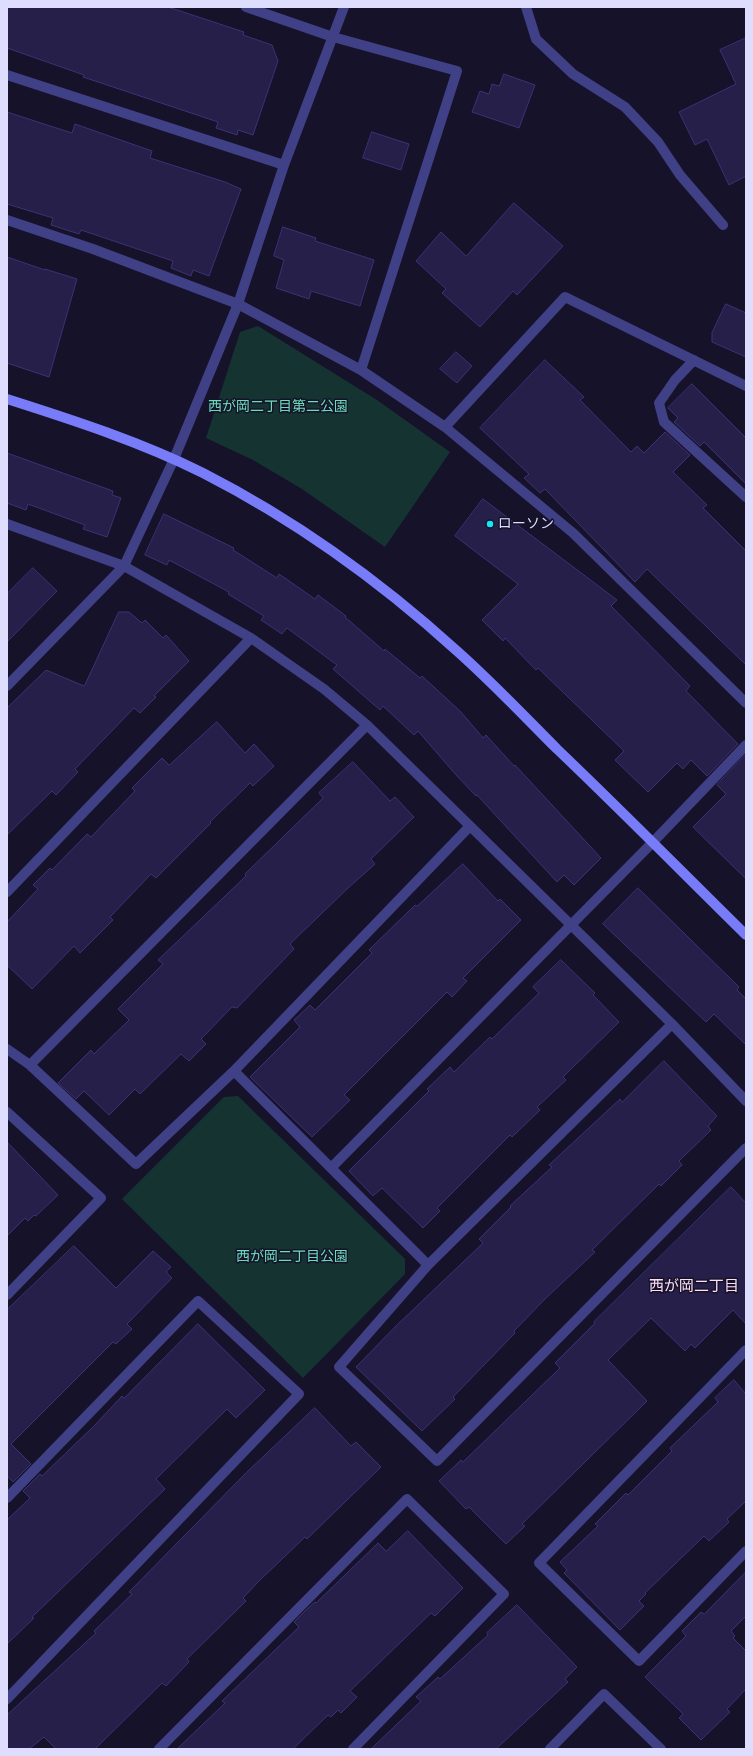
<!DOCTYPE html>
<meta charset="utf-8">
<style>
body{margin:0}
#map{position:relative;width:753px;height:1756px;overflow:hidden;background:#15122a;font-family:Manrope,sans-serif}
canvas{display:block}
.frame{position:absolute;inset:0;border:8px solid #dfddfe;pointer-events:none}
</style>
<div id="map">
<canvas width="753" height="1756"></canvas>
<div class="frame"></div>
</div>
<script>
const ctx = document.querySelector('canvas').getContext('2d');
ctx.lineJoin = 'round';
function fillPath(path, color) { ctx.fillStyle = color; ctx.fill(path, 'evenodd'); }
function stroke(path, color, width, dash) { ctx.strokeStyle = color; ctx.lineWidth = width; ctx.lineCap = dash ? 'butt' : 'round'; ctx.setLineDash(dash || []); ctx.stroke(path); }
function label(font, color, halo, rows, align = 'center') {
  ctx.font = font + ' Manrope,"Noto Sans JP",sans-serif'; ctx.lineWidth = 3; ctx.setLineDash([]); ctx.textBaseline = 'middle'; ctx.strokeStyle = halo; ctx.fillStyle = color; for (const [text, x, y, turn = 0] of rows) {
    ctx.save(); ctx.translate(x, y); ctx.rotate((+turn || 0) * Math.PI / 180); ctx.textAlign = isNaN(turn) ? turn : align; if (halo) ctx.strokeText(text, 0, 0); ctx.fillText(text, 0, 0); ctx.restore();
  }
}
fillPath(new Path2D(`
 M258 326 377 400 450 452 385 547 302 489 253 460 206 438 240 332Z
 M238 1096 405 1259V1274L303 1378 122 1199 224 1097Z`), '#153431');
const building = new Path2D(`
 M7 7H168L244 32 243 35 272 45 278 61 253 135 238 130 237 135 216 128 218 122 83 77 84 75 7 48Z
 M746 38V176L729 185 707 139 695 145 679 112 736 84 720 50Z
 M504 74 535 85 519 128 472 112 480 91 489 94 492 84 499 86Z
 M7 112 72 133 75 124 152 151 150 158 225 182 241 189 209 276 193 270 191 276 171 268 173 261 81 230 79 234 51 225 53 218 7 204Z
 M372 132 409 144 401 170 363 158Z
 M514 203 563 246 517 295 513 291 480 327 442 293 446 289 416 261 441 232 466 256Z
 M283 227 316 238 315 241 374 260 360 306 311 291 309 299 276 288 284 260 274 256Z
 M7 257 45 270V269L77 279 49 377 7 363Z
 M726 304 746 313V357L712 342V333Z
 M456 352 472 366 457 383 440 369Z
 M545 360 584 397 580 400 631 452 637 446 644 453 665 432 690 455 673 472 707 505 703 508 746 551V665L647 569 635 582 545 489 540 493 524 478 529 474 480 428Z
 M692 384 746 438V484L704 442 700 446 674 422 678 418 668 408Z
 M7 453 113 491 112 495 121 498 107 537 83 529 85 525 28 504 26 510 7 503Z
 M483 499 617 600 611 606 690 686 686 691 738 744 707 776 691 760 683 769 677 763 648 792 615 760 624 751 538 668 536 670 505 638 503 641 482 620 518 584 455 536Z
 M164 514 234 548 233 550 277 578 279 574 315 599 318 595 346 616 345 617 384 651 385 649 420 678 422 676 461 712 483 738 486 735 514 766 515 765 601 858 574 885 564 875 557 882 477 795 476 796 457 776 418 731 414 735 383 706 380 710 333 669 337 665 287 628 282 634 261 620 264 616 228 594 229 592 169 560 167 565 145 555Z
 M33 568 57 591 7 642V594Z
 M119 612H129L142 623 145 620 163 638 166 635 189 661 154 696 156 697 140 713 134 708 75 769 78 772 56 795 52 791 7 835V708L46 670 84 686Z
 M217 722 245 753 254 744 274 766 253 786 250 783 210 822 211 823 156 878 151 874 110 917 113 920 80 953 74 946 32 989 7 965V922L38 889 33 885 50 868 52 870 87 834 91 837 135 791 132 788 162 758 169 765Z
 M746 754V879L693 827 726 794 717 785Z
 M353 762 390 801 395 797 414 817 371 859 375 864 348 888 290 944 294 949 237 1008 232 1007 201 1039 206 1044 189 1061 181 1054 140 1094 135 1089 109 1115 84 1091 76 1099 58 1083 91 1050 94 1054 129 1020 118 1009 163 964 158 960 246 876 245 874 323 798 319 793Z
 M463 864 498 901 500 899 521 920 463 978 467 981 452 997 447 992 344 1095 350 1100 312 1137 250 1077 300 1027 294 1020 310 1005 315 1010 372 953 369 950 415 905 417 906Z
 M638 888 739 987 737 990 746 999V1045L714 1014 706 1022 603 924Z
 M561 960 595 993 593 995 619 1022 563 1077 566 1080 537 1107 540 1110 512 1137 510 1135 437 1208 440 1211 423 1228 382 1188 373 1196 349 1171 429 1091 427 1089 450 1067 454 1072 490 1037 492 1039 539 993 533 987Z
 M664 1061 717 1116 708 1126 711 1130 679 1161 682 1165 661 1186 659 1184 592 1250 595 1252 545 1299 514 1331 515 1333 453 1397 455 1399 422 1431 356 1367 396 1326 483 1243 479 1239 511 1207 510 1206 552 1167 549 1165 620 1099 622 1102Z
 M7 1142 58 1195 36 1216 34 1215 28 1221 25 1218 7 1236Z
 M731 1187 746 1203V1324L733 1310 695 1348 691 1344 685 1351 651 1318 608 1360 647 1401 522 1524 525 1526 506 1544 469 1507 466 1509 439 1481 461 1460 463 1462 560 1368 555 1363 595 1323 594 1322Z
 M74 1246 116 1288 153 1251 171 1267 166 1272 172 1278 127 1324 132 1329 116 1344 113 1342 11 1444 31 1464 13 1482 7 1476V1310Z
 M198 1324 265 1390 236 1418 227 1409 156 1479 165 1489 32 1617 34 1618 7 1644V1520L30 1498 23 1491 40 1474 42 1476 95 1425 122 1396 124 1398Z
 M734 1380 746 1394V1501L727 1519 729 1522 709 1541 704 1536 645 1593 646 1594 639 1601 644 1606 620 1630 564 1573 567 1570 560 1562 598 1526 595 1524 626 1493 628 1495 672 1451 670 1448 718 1402 715 1398Z
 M315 1408 351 1446 356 1442 381 1467 307 1539 305 1537 258 1582 243 1598 246 1601 187 1659 189 1662 166 1686 162 1683 95 1749H56L44 1737 29 1749H7V1715L96 1633 94 1631 132 1594 129 1592 246 1473Z
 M408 1531 463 1588 435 1616 431 1613 350 1691 357 1697 341 1713 338 1710 331 1717 328 1715 293 1749H177L225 1703 222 1701 299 1627 294 1622 307 1609 315 1602 316 1603 378 1543 386 1551Z
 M746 1572V1616L731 1631 735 1636 733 1638 746 1651V1689L727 1709 730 1712 701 1740 679 1718 683 1714 645 1677 686 1636 682 1631 701 1612 704 1614Z
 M517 1605 577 1667 565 1679 568 1682 496 1749H371L421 1701 416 1697 438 1677 440 1679 488 1635 487 1633Z`);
fillPath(building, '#261f4a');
stroke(building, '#3c3275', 1);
stroke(new Path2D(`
 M246 7 333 37 457 71 361 370
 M526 7 536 39 573 74 625 107 658 142 680 175 723 225
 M7 75 284 165
 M7 220 93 249 238 304 361 370 445 427 573 533 746 703
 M694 360 675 380 659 403 664 422 746 497
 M445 427 565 297 746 386
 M7 524 124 566 251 638 324 689 367 725 672 1024 746 1101
 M7 686 124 566 174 459 238 304 284 165 344 7
 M7 892 251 638
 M672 1024 428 1265 339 1367 437 1461 746 1148
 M7 1049 30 1065 136 1164 234 1071 470 826
 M30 1065 367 725
 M234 1071 428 1265
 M7 1112 101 1198 7 1295
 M331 1168 653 842 746 745
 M746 1350 539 1563 639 1661 746 1551
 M7 1498 198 1301 299 1394 7 1699
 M159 1749 407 1499 504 1594 353 1749
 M550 1749 604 1694 661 1749`), '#404087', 10);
stroke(new Path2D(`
 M7 399C73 420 141 442 203 473 295 520 381 582 457 651 492 682 524 716 557 749 621 810 683 873 746 935`), '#787cf9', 10);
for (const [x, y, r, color] of [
 [490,524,4,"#12e9f5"]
]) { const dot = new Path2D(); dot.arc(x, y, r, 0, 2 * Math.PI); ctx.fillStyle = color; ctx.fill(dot); stroke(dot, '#15122a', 1.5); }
label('14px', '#6bdcba', '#15122a', [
 ["西が岡二丁目第二公園",278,407],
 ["西が岡二丁目公園",292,1257]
]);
label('14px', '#dfddfe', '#15122a', [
 ["ローソン",498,524]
], 'left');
label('15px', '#fedff4', '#15122a', [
 ["西が岡二丁目",694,1287]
]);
</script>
